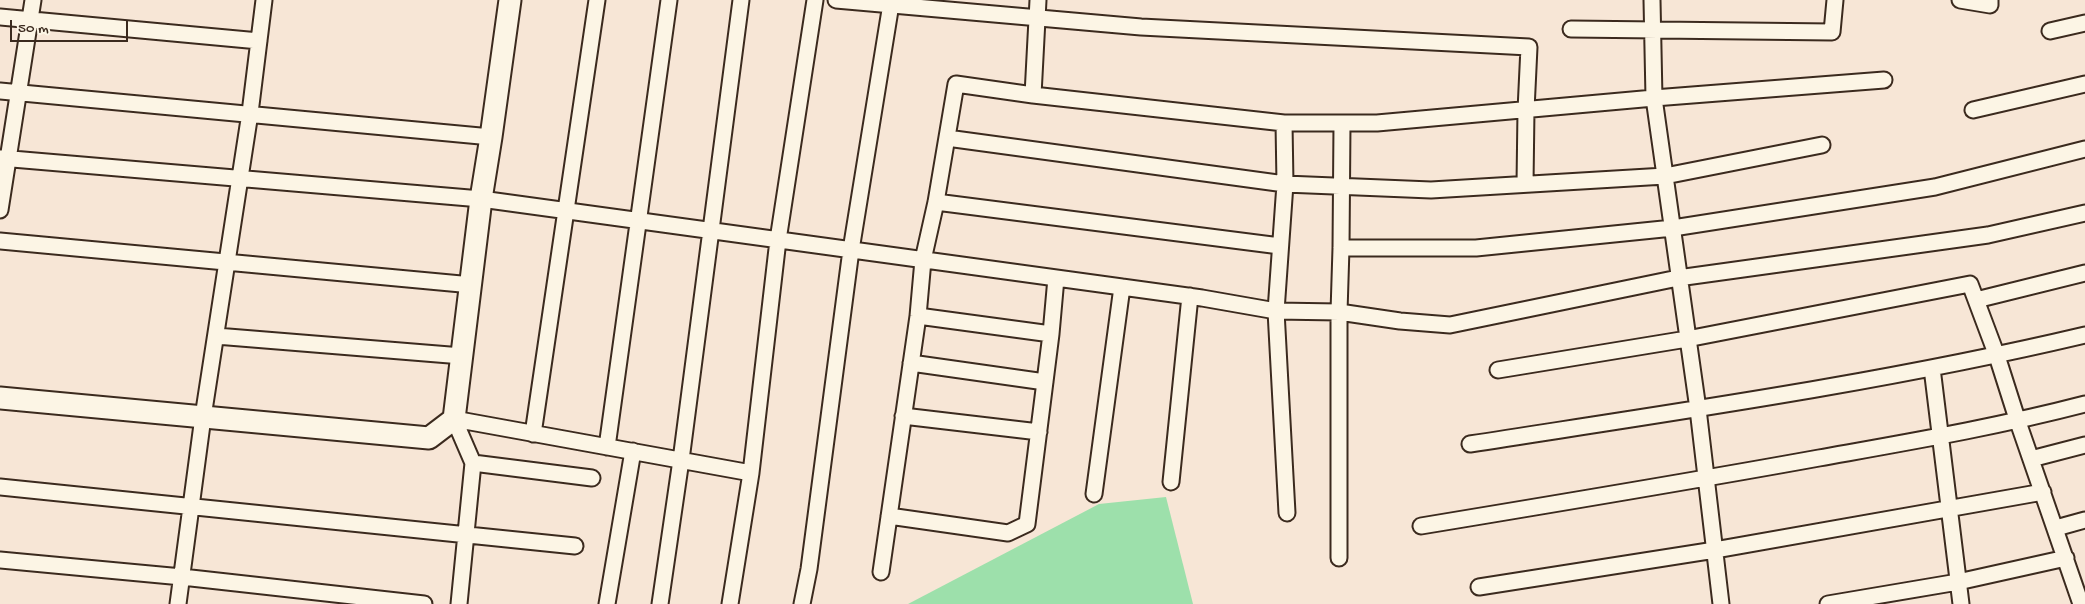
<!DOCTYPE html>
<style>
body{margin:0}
#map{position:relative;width:2085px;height:604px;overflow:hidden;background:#f7e6d6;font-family:"Gochi Hand",sans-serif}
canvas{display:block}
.scale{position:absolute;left:10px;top:20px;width:118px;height:22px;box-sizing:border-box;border:2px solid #3b2a1e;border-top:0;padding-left:6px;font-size:15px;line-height:18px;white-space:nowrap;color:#3b2a1e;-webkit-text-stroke:4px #fcf5e5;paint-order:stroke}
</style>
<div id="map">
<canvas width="2085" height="604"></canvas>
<div class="scale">50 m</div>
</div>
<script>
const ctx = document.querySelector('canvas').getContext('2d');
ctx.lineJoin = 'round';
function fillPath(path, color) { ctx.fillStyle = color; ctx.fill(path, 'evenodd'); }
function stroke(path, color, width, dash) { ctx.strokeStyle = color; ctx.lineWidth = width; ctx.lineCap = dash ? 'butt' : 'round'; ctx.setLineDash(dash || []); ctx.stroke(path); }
fillPath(new Path2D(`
 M1166 497 1193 604H908L1099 504Z`), '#9de0ab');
const street = new Path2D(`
 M836 0 1141 27 1529 47 1526 110 1525 184
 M1038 0 1033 95 1284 123H1377L1654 98 1884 80
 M1652 0 1654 98 1698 409 1721 604
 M1960 0 1990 5V0
 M0 17 259 41
 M1571 29 1832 32 1835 0
 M2050 31 2085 23
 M0 91 491 137
 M1973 110 2085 84
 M1284 123 1285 184 1276 311 1287 513
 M947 138 1285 184 1431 190 1665 176 1822 145
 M0 158 481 199 1202 298 1276 311 1339 312 1400 321 1450 325 1678 278 1988 235 2085 213
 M936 202 1280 246
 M0 210 33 0
 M0 241 472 285
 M1341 248H1476L1673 228 1935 187 2085 149
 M1976 300 2085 273
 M918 316 1051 334
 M216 336 462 356
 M911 363 1045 382
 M1932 368 1961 604
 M1498 370 1687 339 1970 284 1997 356 2018 422 2081 604
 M903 416 1039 432
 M454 419 751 473 778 240 815 0
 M454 419 473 463 459 604
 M533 434 597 0
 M1470 444C1675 412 1882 383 2085 335
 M607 447 669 0
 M2031 459 2085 445
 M473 463 592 478
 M1171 482 1190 296
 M0 487 575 546
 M1094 494 1122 287
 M889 516 1008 533 1027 524 1051 334 1056 278
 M1421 526C1554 504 1687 482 1819 458 1908 442 1997 427 2085 404
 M2056 528 2085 520
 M1339 558V312L1341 248 1342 124
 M0 560 182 577 424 604
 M881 572 918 316 923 260 936 202 956 84 1033 95
 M1479 587 1715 550 2043 492
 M178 604 203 417 250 113 264 0
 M607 604 633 451
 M660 604 681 460 741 0
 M730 604 751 473
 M802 604 809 569 851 250 891 4
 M1828 604 1958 582 2066 558`);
const secondary = new Path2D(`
 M0 398 429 438 454 419 481 199 491 137 510 0`);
stroke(street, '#3b2a1e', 19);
stroke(secondary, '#3b2a1e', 25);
stroke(street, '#fcf5e5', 15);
stroke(secondary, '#fcf5e5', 21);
</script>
